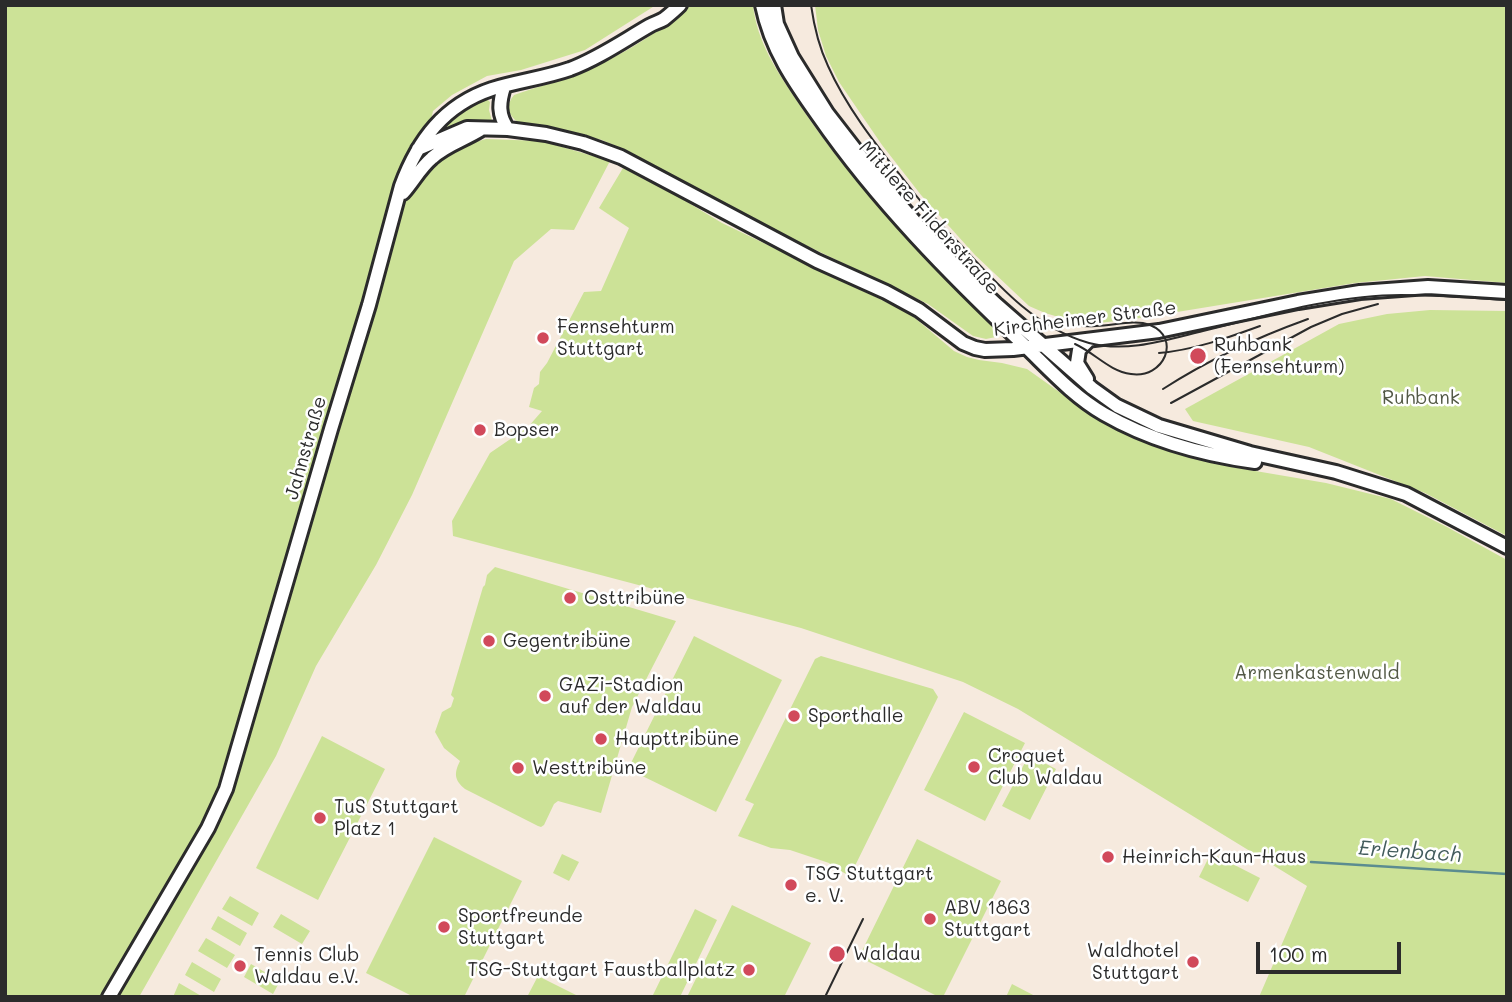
<!DOCTYPE html>
<meta charset="utf-8">
<style>
body{margin:0}
#map{position:relative;width:1512px;height:1002px;overflow:hidden;background:#f6eade;font-family:Mali,sans-serif}
canvas{display:block}
.frame{position:absolute;inset:0;border:7px solid #2b2b2b;pointer-events:none}
.scale{position:absolute;left:1256px;top:942px;width:145px;height:32px;box-sizing:border-box;border:4px solid #2b2b2b;border-top:0;padding-left:9px;font-size:21px;line-height:24px;white-space:nowrap;color:#2b2b2b;-webkit-text-stroke:5px #fff;paint-order:stroke}
</style>
<div id="map">
<canvas width="1512" height="1002"></canvas>
<div class="frame"></div>
<div class="scale">100 m</div>
</div>
<script>
const ctx = document.querySelector('canvas').getContext('2d');
ctx.lineJoin = 'round';
function fillPath(path, color) { ctx.fillStyle = color; ctx.fill(path, 'evenodd'); }
function stroke(path, color, width, dash) { ctx.strokeStyle = color; ctx.lineWidth = width; ctx.lineCap = dash ? 'butt' : 'round'; ctx.setLineDash(dash || []); ctx.stroke(path); }
function label(font, color, halo, rows, align = 'center') {
  ctx.font = font + ' Mali,sans-serif'; ctx.lineWidth = 5; ctx.setLineDash([]); ctx.textBaseline = 'middle'; ctx.strokeStyle = halo; ctx.fillStyle = color; for (const [text, x, y, turn = 0] of rows) {
    ctx.save(); ctx.translate(x, y); ctx.rotate((+turn || 0) * Math.PI / 180); ctx.textAlign = isNaN(turn) ? turn : align; if (halo) ctx.strokeText(text, 0, 0); ctx.fillText(text, 0, 0); ctx.restore();
  }
}
fillPath(new Path2D(`
 M5 5H656L585 50 521 70 487 76 452 95 433 111 425 148H454L486 139 542 141 610 161 574 230 551 229 514 261 412 495 376 565 316 666 276 756 139 997H5Z
 M689 5H753C757 42 777 71 797 101 854 187 923 257 996 330V337L986 339 973 336 928 304 797 241 616 146 602 140 518 122C507 115 506 104 514 95 539 86 568 79 592 68 627 52 661 31 689 5Z
 M815 5H1507V283L1425 276 1355 283 1134 319 1090 324 1072 321 1045 313 1029 306 975 255 921 195 882 145 839 82 826 56 818 30Z
 M487 99 490 102 489 110 492 121 468 124 436 136C450 120 468 106 487 99Z
 M623 168 677 196 722 223 909 313 954 351 967 357 979 360 1002 363 1027 369 1103 423 1143 439 1232 467 1326 483 1391 499 1447 527 1507 560V997H1259L1307 886 1018 709 963 682 801 628 453 536 452 521 490 453 528 427 542 411 529 407 534 388 539 384 540 372 547 363 584 292 601 291 629 228 599 208Z
 M1430 310 1507 311V536L1425 493 1309 447 1193 421 1185 409 1339 324 1387 314Z
 M495 567 676 621 632 707 601 813 558 801 554 804 544 825 541 827 538 826 465 789C454 780 454 773 460 761L444 748 435 732 442 712 451 707 454 698 451 695 483 587 485 585 487 575Z
 M694 636 782 680 716 812 628 769Z
 M821 656 933 689 938 697 850 876 833 867 829 863 790 850 771 848 738 836 754 804 745 800 815 659Z
 M964 712 1025 743 985 821 924 790Z
 M322 736 385 769 318 900 256 868Z
 M1029 755 1056 769 1030 820 1002 806Z
 M434 837 522 881 464 997H414L366 973Z
 M917 839 1001 881 943 997H939L859 957Z
 M1211 853 1260 878 1248 902 1199 877Z
 M562 854 579 862 569 881 553 873Z
 M230 896 259 913 252 926 222 909Z
 M732 905 811 943 784 997H687Z
 M695 909 717 920 680 997H652Z
 M281 914 310 931 302 944 273 927Z
 M218 916 247 933 240 946 211 929Z
 M206 938 235 955 227 968 198 951Z
 M192 962 221 979 214 992 185 975Z
 M251 964 280 981 273 994 244 977Z
 M538 976 580 997H527Z
 M179 983 203 997H173Z
 M1012 984 1037 997H1006Z`), '#cce297');
stroke(new Path2D(`
 M1311 862 1507 874`), '#5b8c90', 2.5);
const secondary = new Path2D(`
 M762 5C771 49 794 82 819 117 878 202 950 275 1024 345 1050 370 1073 396 1104 414 1149 440 1204 455 1255 462
 M774 5 777 24 792 57 827 113 882 184 915 222 951 261 996 304 1092 388 1117 406 1159 426 1250 453 1336 472 1406 494 1507 547
 M504 87C499 103 498 115 508 129
 M418 149 467 128 508 129 546 134 583 143 621 157 817 261 886 292 919 310 963 343 975 348 985 350 1013 349 1159 331 1298 302 1360 292 1428 287 1507 292
 M403 193C413 182 420 168 432 158 446 145 464 140 480 130
 M1087 379 1077 363 1079 350 1089 340
 M109 997 208 828 226 789 331 429 369 305 401 186C418 140 444 105 492 89 518 81 544 78 570 69 599 58 623 41 649 26 654 23 659 22 664 19 669 15 675 10 680 5`);
stroke(secondary, '#2b2b2b', 18);
stroke(secondary, '#fff', 12);
stroke(new Path2D(`
 M811 5C814 26 819 47 828 66 849 113 883 153 914 193 928 211 944 228 960 244 997 284 1035 328 1089 343 1127 353 1166 340 1203 331 1241 322 1279 311 1317 304 1344 299 1373 295 1401 295 1436 295 1472 298 1507 300
 M1054 321C1068 325 1082 327 1096 326 1113 326 1134 319 1150 325 1182 338 1164 379 1131 374 1109 371 1095 353 1075 344
 M1159 353C1194 350 1227 338 1260 326
 M1163 389C1208 360 1258 337 1308 319
 M1171 403 1311 327 1342 314 1378 304
 M825 997 863 919`), '#2b2b2b', 2);
for (const [x, y, r, color] of [
 [543,338,7,"#d1495b"],
 [1198,356,9,"#d1495b"],
 [480,430,7,"#d1495b"],
 [570,598,7,"#d1495b"],
 [489,641,7,"#d1495b"],
 [545,696,7,"#d1495b"],
 [794,716,7,"#d1495b"],
 [601,739,7,"#d1495b"],
 [974,767,7,"#d1495b"],
 [518,768,7,"#d1495b"],
 [320,818,7,"#d1495b"],
 [1108,857,7,"#d1495b"],
 [791,885,7,"#d1495b"],
 [930,919,7,"#d1495b"],
 [444,927,7,"#d1495b"],
 [837,954,9,"#d1495b"],
 [1193,962,7,"#d1495b"],
 [240,966,7,"#d1495b"],
 [749,970,7,"#d1495b"]
]) { const dot = new Path2D(); dot.arc(x, y, r, 0, 2 * Math.PI); ctx.fillStyle = color; ctx.fill(dot); stroke(dot, '#fff', 2.5); }
label('19px', '#2b2b2b', '#fff', [
 ["Mittlere Filderstraße",929,218,48],
 ["Kirchheimer Straße",1085,319,-7],
 ["Jahnstraße",306,448,-74]
]);
label('19px', '#2b2b2b', '#fff', [
 ["Fernsehturm",557,327],
 ["Stuttgart",557,349],
 ["Ruhbank",1214,345],
 ["(Fernsehturm)",1214,367],
 ["Bopser",494,430],
 ["Osttribüne",584,598],
 ["Gegentribüne",503,641],
 ["GAZi-Stadion",559,685],
 ["auf der Waldau",559,707],
 ["Sporthalle",808,716],
 ["Haupttribüne",615,739],
 ["Croquet",988,756],
 ["Club Waldau",988,778],
 ["Westtribüne",532,768],
 ["TuS Stuttgart",334,807],
 ["Platz 1",334,829],
 ["Heinrich-Kaun-Haus",1122,857],
 ["TSG Stuttgart",805,874],
 ["e. V.",805,896],
 ["ABV 1863",944,908],
 ["Stuttgart",944,930],
 ["Sportfreunde",458,916],
 ["Stuttgart",458,938],
 ["Waldhotel",1179,951,"right"],
 ["Stuttgart",1179,973,"right"],
 ["Waldau",853,954],
 ["Tennis Club",254,955],
 ["Waldau e.V.",254,977],
 ["TSG-Stuttgart Faustballplatz",735,970,"right"]
], 'left');
label('19px', '#535946', '#fff', [
 ["Ruhbank",1421,398],
 ["Armenkastenwald",1317,673]
]);
label('italic 21px', '#435c5d', '#fff', [
 ["Erlenbach",1410,852,4]
]);
</script>
